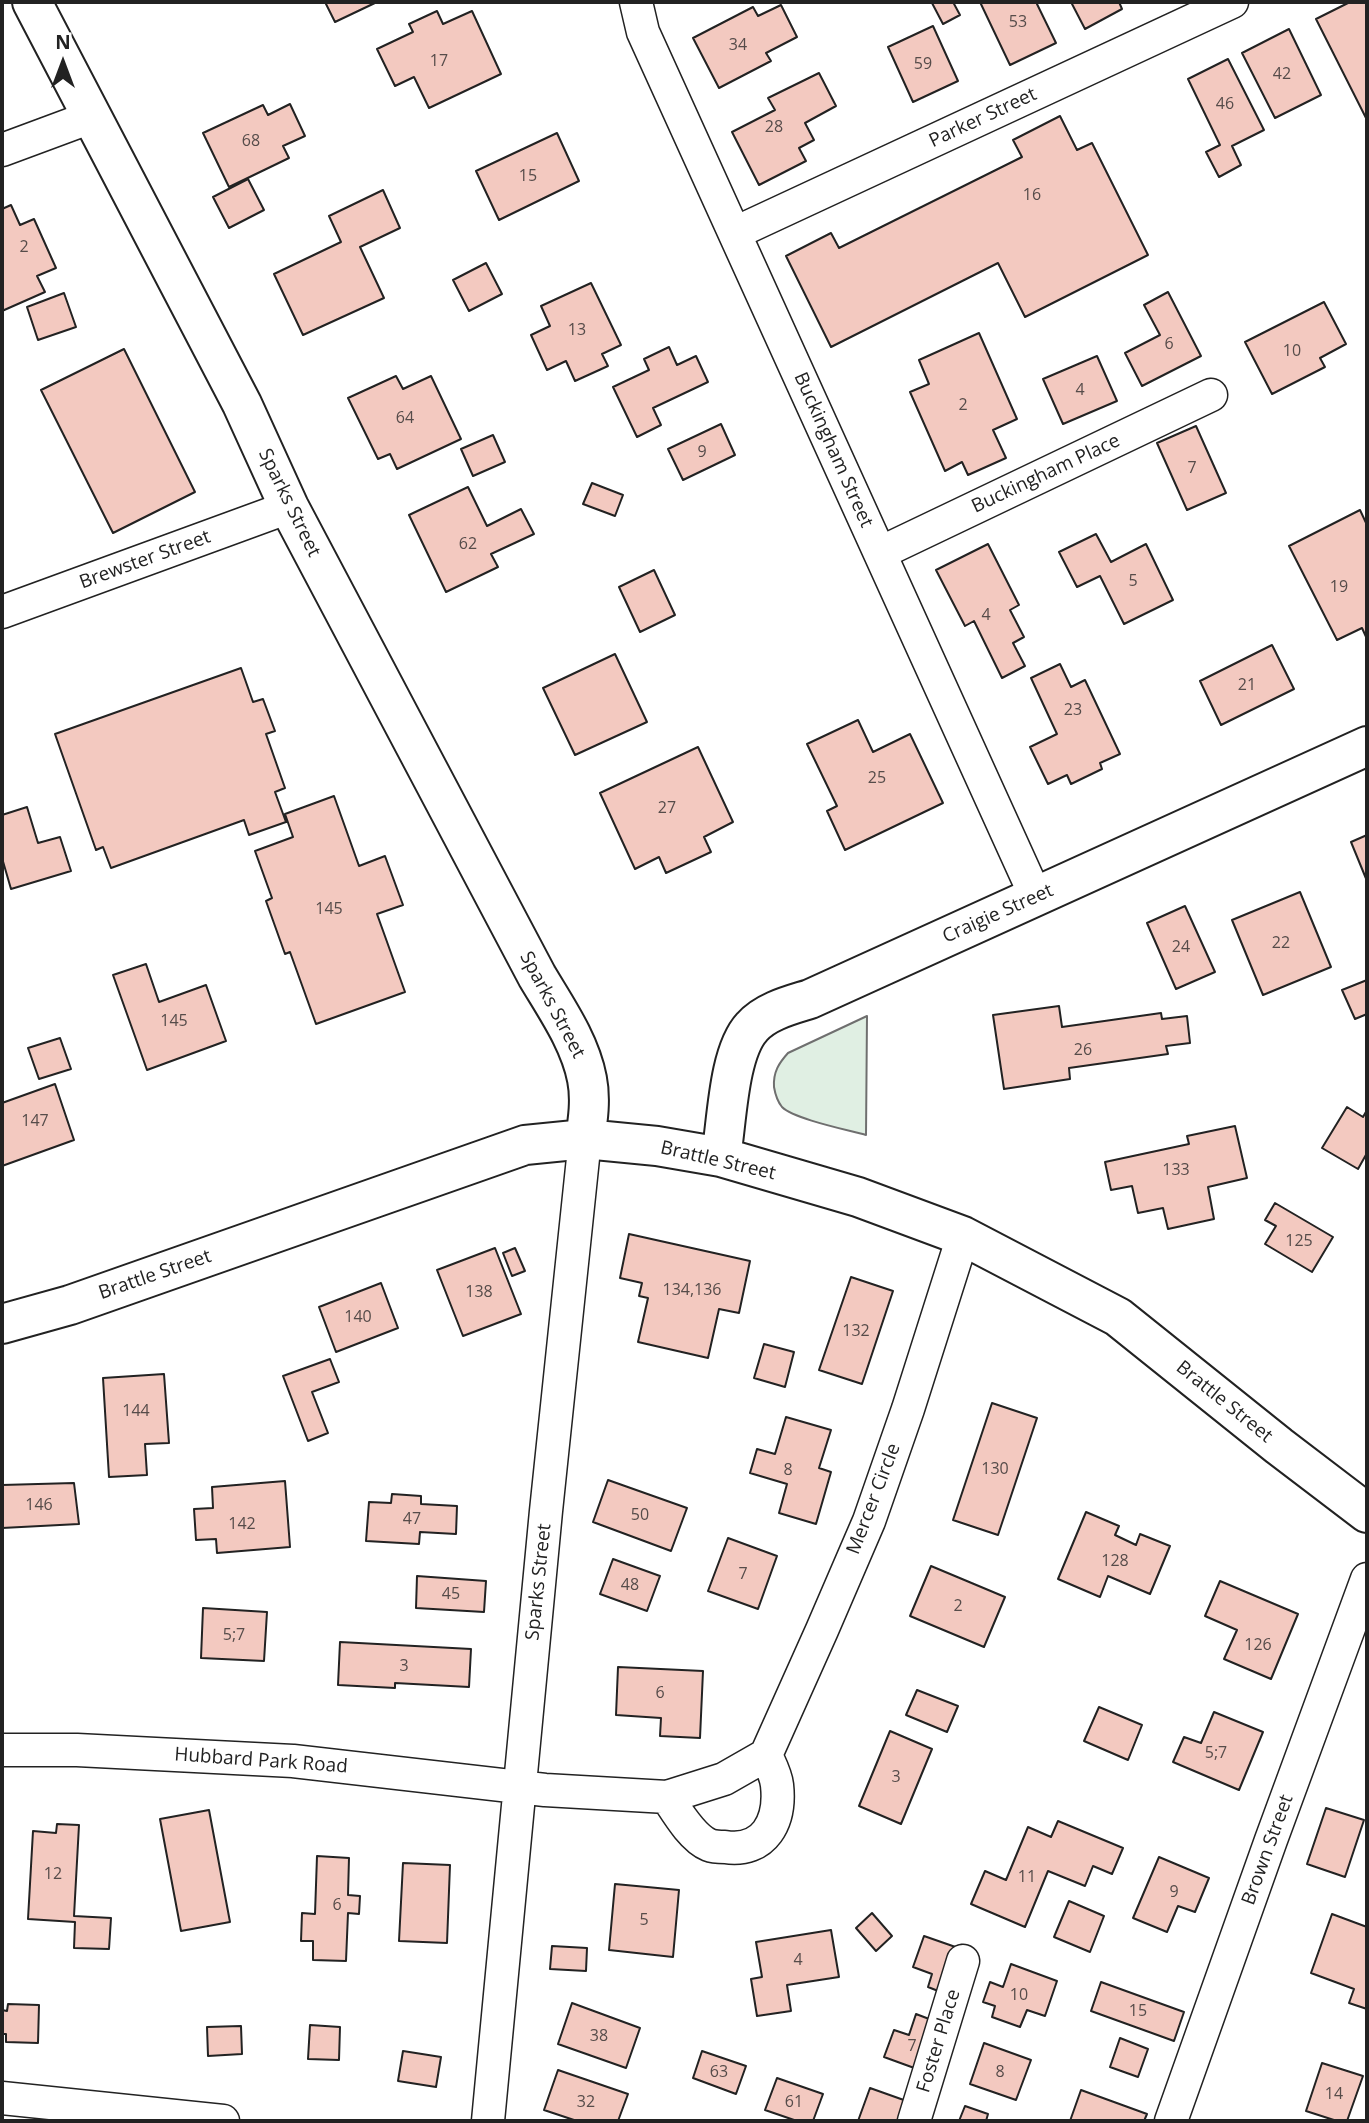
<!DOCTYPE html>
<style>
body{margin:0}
#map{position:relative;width:1369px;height:2123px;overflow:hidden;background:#fff;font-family:"Open Sans",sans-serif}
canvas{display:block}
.frame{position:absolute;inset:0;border:4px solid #222;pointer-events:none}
.north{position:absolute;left:28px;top:28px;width:70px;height:70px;-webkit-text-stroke:5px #fff;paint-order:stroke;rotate:0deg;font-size:19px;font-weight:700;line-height:28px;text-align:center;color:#222}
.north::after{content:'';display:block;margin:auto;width:24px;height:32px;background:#222;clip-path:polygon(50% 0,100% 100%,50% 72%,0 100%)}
</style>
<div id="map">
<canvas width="1369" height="2123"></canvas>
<div class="frame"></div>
<div class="north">N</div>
</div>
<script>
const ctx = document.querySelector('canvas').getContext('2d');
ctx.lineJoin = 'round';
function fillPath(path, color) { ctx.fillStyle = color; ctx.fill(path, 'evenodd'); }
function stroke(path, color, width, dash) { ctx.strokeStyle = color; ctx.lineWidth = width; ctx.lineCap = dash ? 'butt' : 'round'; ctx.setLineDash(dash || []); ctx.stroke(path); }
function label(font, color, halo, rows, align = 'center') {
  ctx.font = font + ' "Open Sans",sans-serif'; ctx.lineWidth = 5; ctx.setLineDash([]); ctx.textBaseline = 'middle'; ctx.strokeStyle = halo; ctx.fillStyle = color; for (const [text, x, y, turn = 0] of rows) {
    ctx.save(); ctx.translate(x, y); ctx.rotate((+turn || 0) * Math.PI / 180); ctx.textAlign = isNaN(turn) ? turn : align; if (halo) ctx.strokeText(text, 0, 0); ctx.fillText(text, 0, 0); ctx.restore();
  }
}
const green = new Path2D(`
 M867 1016 866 1135C848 1130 794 1119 782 1107 778 1102 775 1093 774 1087 773 1072 779 1063 788 1053Z`);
fillPath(green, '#e0efe3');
stroke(green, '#6f6f6f', 2);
const building = new Path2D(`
 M325 2H377L335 22Z
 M934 2H953L960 15 943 24 932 3Z
 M980 2H1036L1056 43 1010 65Z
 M1071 2H1119L1122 9 1085 29Z
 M1350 2H1367V120L1316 19Z
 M781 5 797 37 766 53 771 61 719 88 693 38 753 7 758 16Z
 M437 11 443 24 472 11 501 74 429 108 414 77 395 86 377 49 413 32 409 24Z
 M933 26 958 81 913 102 888 47Z
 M1289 29 1321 95 1275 118 1242 53Z
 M1228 59 1264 130 1232 146 1241 165 1219 177 1206 152 1220 145 1188 79Z
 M819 73 836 106 805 123 814 140 799 148 806 161 759 185 732 132 775 110 768 98Z
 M290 104 305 136 283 146 289 158 229 187 203 133 263 105 268 115Z
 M1060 116 1077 150 1092 143 1148 255 1025 317 998 263 831 347 786 256 831 233 839 248 1022 157 1013 140Z
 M557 133 579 181 499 220 476 171Z
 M248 179 264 210 229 228 213 197Z
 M383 190 400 228 360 247 384 298 303 335 274 274 341 242 329 216Z
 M11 205 20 225 34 219 56 268 37 276 45 292 2 311V209Z
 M486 263 502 294 469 311 453 280Z
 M591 283 621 345 602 354 608 366 575 381 566 361 547 370 531 335 550 326 541 306Z
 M1168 292 1201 356 1142 386 1125 353 1160 335 1144 305Z
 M64 293 76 327 38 340 27 307Z
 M1324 302 1346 344 1320 358 1325 367 1272 394 1245 342Z
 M979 333 1017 419 993 430 1006 458 968 475 962 462 945 471 910 392 929 384 919 360Z
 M669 347 677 365 696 356 708 382 653 408 661 425 637 437 613 387 649 370 644 359Z
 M124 349 195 492 113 533 41 390Z
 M1097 356 1117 401 1063 424 1043 379Z
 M396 376 403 389 431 376 461 439 397 469 390 454 378 459 348 398Z
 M721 424 735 455 683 480 668 449Z
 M1196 426 1226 493 1187 510 1157 443Z
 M493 435 505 462 473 476 461 449Z
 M592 483 623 495 615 516 583 504Z
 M468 487 487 526 521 509 534 534 491 554 498 567 446 592 409 515Z
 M1360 510 1367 525V639L1362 628 1337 640 1289 546Z
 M1096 534 1111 562 1146 544 1173 600 1124 624 1100 576 1077 587 1059 552Z
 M988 544 1019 605 1010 610 1024 637 1013 643 1025 666 1002 678 974 621 965 626 936 570Z
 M654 570 675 615 640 632 619 587Z
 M1272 645 1294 689 1221 725 1200 681Z
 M615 654 647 722 575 755 543 688Z
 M1060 664 1071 687 1085 680 1120 754 1100 763 1102 769 1071 784 1067 775 1048 784 1030 747 1057 734 1031 678Z
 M241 668 253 702 263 699 275 731 266 734 285 788 275 792 286 822 249 835 244 820 111 868 103 847 96 850 55 734Z
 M858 720 873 752 910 734 943 803 845 850 827 811 837 806 807 744Z
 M698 747 733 822 704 837 711 852 666 873 659 857 635 869 600 793Z
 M334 796 359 866 385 856 403 905 377 914 405 992 316 1024 290 952 285 954 266 901 272 898 255 851 293 837 285 814Z
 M27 807 38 843 60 837 71 871 11 889 2 858V815Z
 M1367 835V881L1351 842Z
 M1300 892 1331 967 1263 995 1232 920Z
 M1185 906 1215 972 1176 989 1147 923Z
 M146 964 159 1002 206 985 226 1041 147 1070 113 975Z
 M1367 980V1014L1355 1019 1342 990Z
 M1059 1006 1062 1027 1161 1013 1162 1019 1187 1016 1190 1043 1166 1046 1168 1054 1069 1068 1070 1079 1004 1089 993 1015Z
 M60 1038 71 1069 39 1079 28 1048Z
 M55 1084 74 1140 2 1166V1103Z
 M1347 1107 1363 1117 1367 1110V1153L1358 1169 1322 1148Z
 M1235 1126 1247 1178 1208 1187 1214 1219 1168 1229 1163 1208 1138 1213 1132 1186 1111 1190 1105 1162 1189 1144 1187 1136Z
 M1275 1203 1333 1237 1312 1272 1265 1244 1276 1226 1265 1220Z
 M629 1234 750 1261 739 1313 719 1309 708 1358 638 1342 648 1298 639 1296 642 1283 620 1278Z
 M495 1248 521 1314 463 1336 437 1270Z
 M515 1248 525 1271 512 1276 503 1253Z
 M851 1277 893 1291 862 1384 819 1370Z
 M381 1283 398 1328 336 1352 319 1307Z
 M764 1344 794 1352 785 1387 754 1378Z
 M330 1359 339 1382 312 1392 328 1433 308 1441 283 1376Z
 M164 1374 169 1443 145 1444 147 1475 109 1477 103 1378Z
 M992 1403 1037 1418 998 1535 953 1520Z
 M786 1417 831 1430 819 1468 831 1472 816 1524 779 1513 787 1484 750 1473 757 1449 775 1454Z
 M608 1480 687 1508 671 1551 593 1522Z
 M285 1481 290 1547 217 1553 216 1539 196 1540 194 1509 213 1508 212 1487Z
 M74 1483 79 1524 2 1528V1485Z
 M392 1494 421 1496V1504L457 1506 456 1534 420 1532 419 1544 366 1541 369 1502 391 1503Z
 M1086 1512 1119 1526 1115 1535 1136 1545 1140 1534 1170 1546 1150 1594 1108 1576 1100 1597 1058 1579Z
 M728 1538 777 1556 758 1609 708 1591Z
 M613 1559 660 1576 647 1611 600 1594Z
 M931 1566 1005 1597 984 1647 910 1616Z
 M417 1576 486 1581 484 1612 416 1608Z
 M1220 1581 1298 1614 1271 1679 1224 1659 1237 1630 1205 1616Z
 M203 1608 267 1612 264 1661 201 1658Z
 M340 1642 471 1649 469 1687 395 1683V1688L338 1685Z
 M618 1667 703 1671 700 1738 660 1736 661 1718 616 1715Z
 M917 1690 958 1706 947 1732 906 1715Z
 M1099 1707 1142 1725 1128 1760 1084 1741Z
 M1214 1712 1263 1732 1239 1790 1173 1762 1184 1737 1201 1743Z
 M890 1731 932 1749 901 1824 859 1806Z
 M1326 1808 1364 1820 1345 1877 1307 1864Z
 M209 1810 230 1922 181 1931 160 1819Z
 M1058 1821 1123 1848 1112 1874 1093 1866 1085 1886 1048 1871 1025 1927 971 1904 985 1871 1006 1880 1028 1827 1051 1837Z
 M57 1824 79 1825 74 1916 111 1918 109 1949 74 1948 75 1922 28 1919 33 1831 56 1833Z
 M317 1856 349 1858 348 1895 360 1896 359 1914 348 1913 346 1961 313 1960V1941H301L302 1913 315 1914Z
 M1159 1857 1209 1878 1195 1912 1178 1906 1167 1932 1133 1918Z
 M403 1863 450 1865 447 1943 399 1941Z
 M615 1884 679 1890 673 1957 609 1950Z
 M1069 1901 1104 1916 1090 1952 1054 1937Z
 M872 1913 892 1936 876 1951 856 1928Z
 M1332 1914 1367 1927V2009L1349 2003 1354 1989 1311 1973Z
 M831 1930 839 1977 787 1985 791 2011 757 2016 751 1979 762 1977 756 1942Z
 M924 1936 967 1951 951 1996 928 1987 932 1974 913 1967Z
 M552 1946 587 1948 586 1971 550 1969Z
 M1011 1964 1057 1981 1045 2016 1027 2010 1020 2027 992 2017 995 2006 983 2002 990 1982 1003 1987Z
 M1101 1982 1184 2012 1174 2041 1091 2011Z
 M572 2003 640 2028 626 2068 558 2044Z
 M8 2004 39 2005 38 2043 6 2042V2034H2V2010L7 2011Z
 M916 2014 945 2025 928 2073 884 2057 894 2030 909 2035Z
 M310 2025 340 2027 339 2060 308 2059Z
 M241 2026 242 2054 208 2056 207 2027Z
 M1120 2038 1148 2049 1138 2077 1110 2067Z
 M984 2043 1031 2060 1016 2100 970 2084Z
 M403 2051 441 2057 436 2087 398 2081Z
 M702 2051 746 2066 736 2094 693 2078Z
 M1322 2063 1363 2076 1347 2121H1337L1306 2111Z
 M558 2070 628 2094 618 2121H577L544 2110Z
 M777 2078 823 2094 813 2121H797L765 2110Z
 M870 2088 915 2104 909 2121H858Z
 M1081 2090 1147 2114 1144 2121H1070Z
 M965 2106 988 2114 986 2121H959Z`);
fillPath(building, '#f3c9c0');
stroke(building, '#222', 2);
const street = new Path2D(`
 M636 2 643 32 1036 897
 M2 150 91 117
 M735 233 1232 2
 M880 553 1211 395
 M2 612 289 507
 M2 1750H77L293 1761 545 1790 667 1797 724 1779 766 1755 822 1630 869 1521 908 1409 963 1236
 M667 1797C677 1812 692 1838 709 1845 714 1847 720 1847 725 1847 765 1853 781 1821 777 1785 776 1775 770 1764 766 1755
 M2 2098 223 2121
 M488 2121 546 1511 585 1139
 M914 2121 963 1961
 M1171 2121 1271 1840 1367 1579`);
const secondary = new Path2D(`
 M32 2 242 404 289 507 537 976C556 1008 580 1042 587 1079 591 1099 588 1120 585 1139
 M721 1157C727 1122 728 1053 752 1027 766 1011 791 1005 810 999L1367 746
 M2 1324 70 1305 525 1145 585 1139 657 1146 721 1157 858 1197 963 1236 1118 1317 1279 1446 1367 1513`);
stroke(street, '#222', 35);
stroke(secondary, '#222', 42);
stroke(street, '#fff', 32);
stroke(secondary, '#fff', 38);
label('16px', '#564c4a', null, [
 ["53",1018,22],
 ["34",738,45],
 ["17",439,61],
 ["59",923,64],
 ["42",1282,74],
 ["46",1225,104],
 ["28",774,127],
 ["68",251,141],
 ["15",528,176],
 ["16",1032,195],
 ["2",24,247],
 ["13",577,330],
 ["6",1169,344],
 ["10",1292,351],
 ["4",1080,390],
 ["2",963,405],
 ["64",405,418],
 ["9",702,452],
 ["7",1192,468],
 ["62",468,544],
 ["5",1133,581],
 ["19",1339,587],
 ["4",986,615],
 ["21",1247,685],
 ["23",1073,710],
 ["25",877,778],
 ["27",667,808],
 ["145",329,909],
 ["22",1281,943],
 ["24",1181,947],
 ["145",174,1021],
 ["26",1083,1050],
 ["147",35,1121],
 ["133",1176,1170],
 ["125",1299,1241],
 ["134,136",692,1290],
 ["138",479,1292],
 ["140",358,1317],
 ["132",856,1331],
 ["144",136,1411],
 ["130",995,1469],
 ["8",788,1470],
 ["146",39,1505],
 ["50",640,1515],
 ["47",412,1519],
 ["142",242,1524],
 ["128",1115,1561],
 ["7",743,1574],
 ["48",630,1585],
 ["45",451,1594],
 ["2",958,1606],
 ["5;7",234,1635],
 ["126",1258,1645],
 ["3",404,1666],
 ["6",660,1693],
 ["5;7",1216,1753],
 ["3",896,1777],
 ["12",53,1874],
 ["11",1027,1877],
 ["9",1174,1892],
 ["6",337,1905],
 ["5",644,1920],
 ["4",798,1960],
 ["10",1019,1995],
 ["15",1138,2011],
 ["38",599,2036],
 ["7",912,2046],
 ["63",719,2072],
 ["8",1000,2072],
 ["14",1334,2094],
 ["32",586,2102],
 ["61",794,2102]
]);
label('19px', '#222', '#fff', [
 ["Parker Street",983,118,-25],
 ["Buckingham Street",833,450,66],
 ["Buckingham Place",1046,474,-25],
 ["Sparks Street",289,503,64],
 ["Brewster Street",145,560,-20],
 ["Craigie Street",998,914,-24],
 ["Sparks Street",552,1005,62],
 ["Brattle Street",718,1161,13],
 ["Brattle Street",155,1275,-19],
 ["Brattle Street",1224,1402,39],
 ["Mercer Circle",874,1499,-69],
 ["Sparks Street",539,1582,-84],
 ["Hubbard Park Road",261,1761,4],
 ["Brown Street",1268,1850,-70],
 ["Foster Place",939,2041,-73]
]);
</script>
